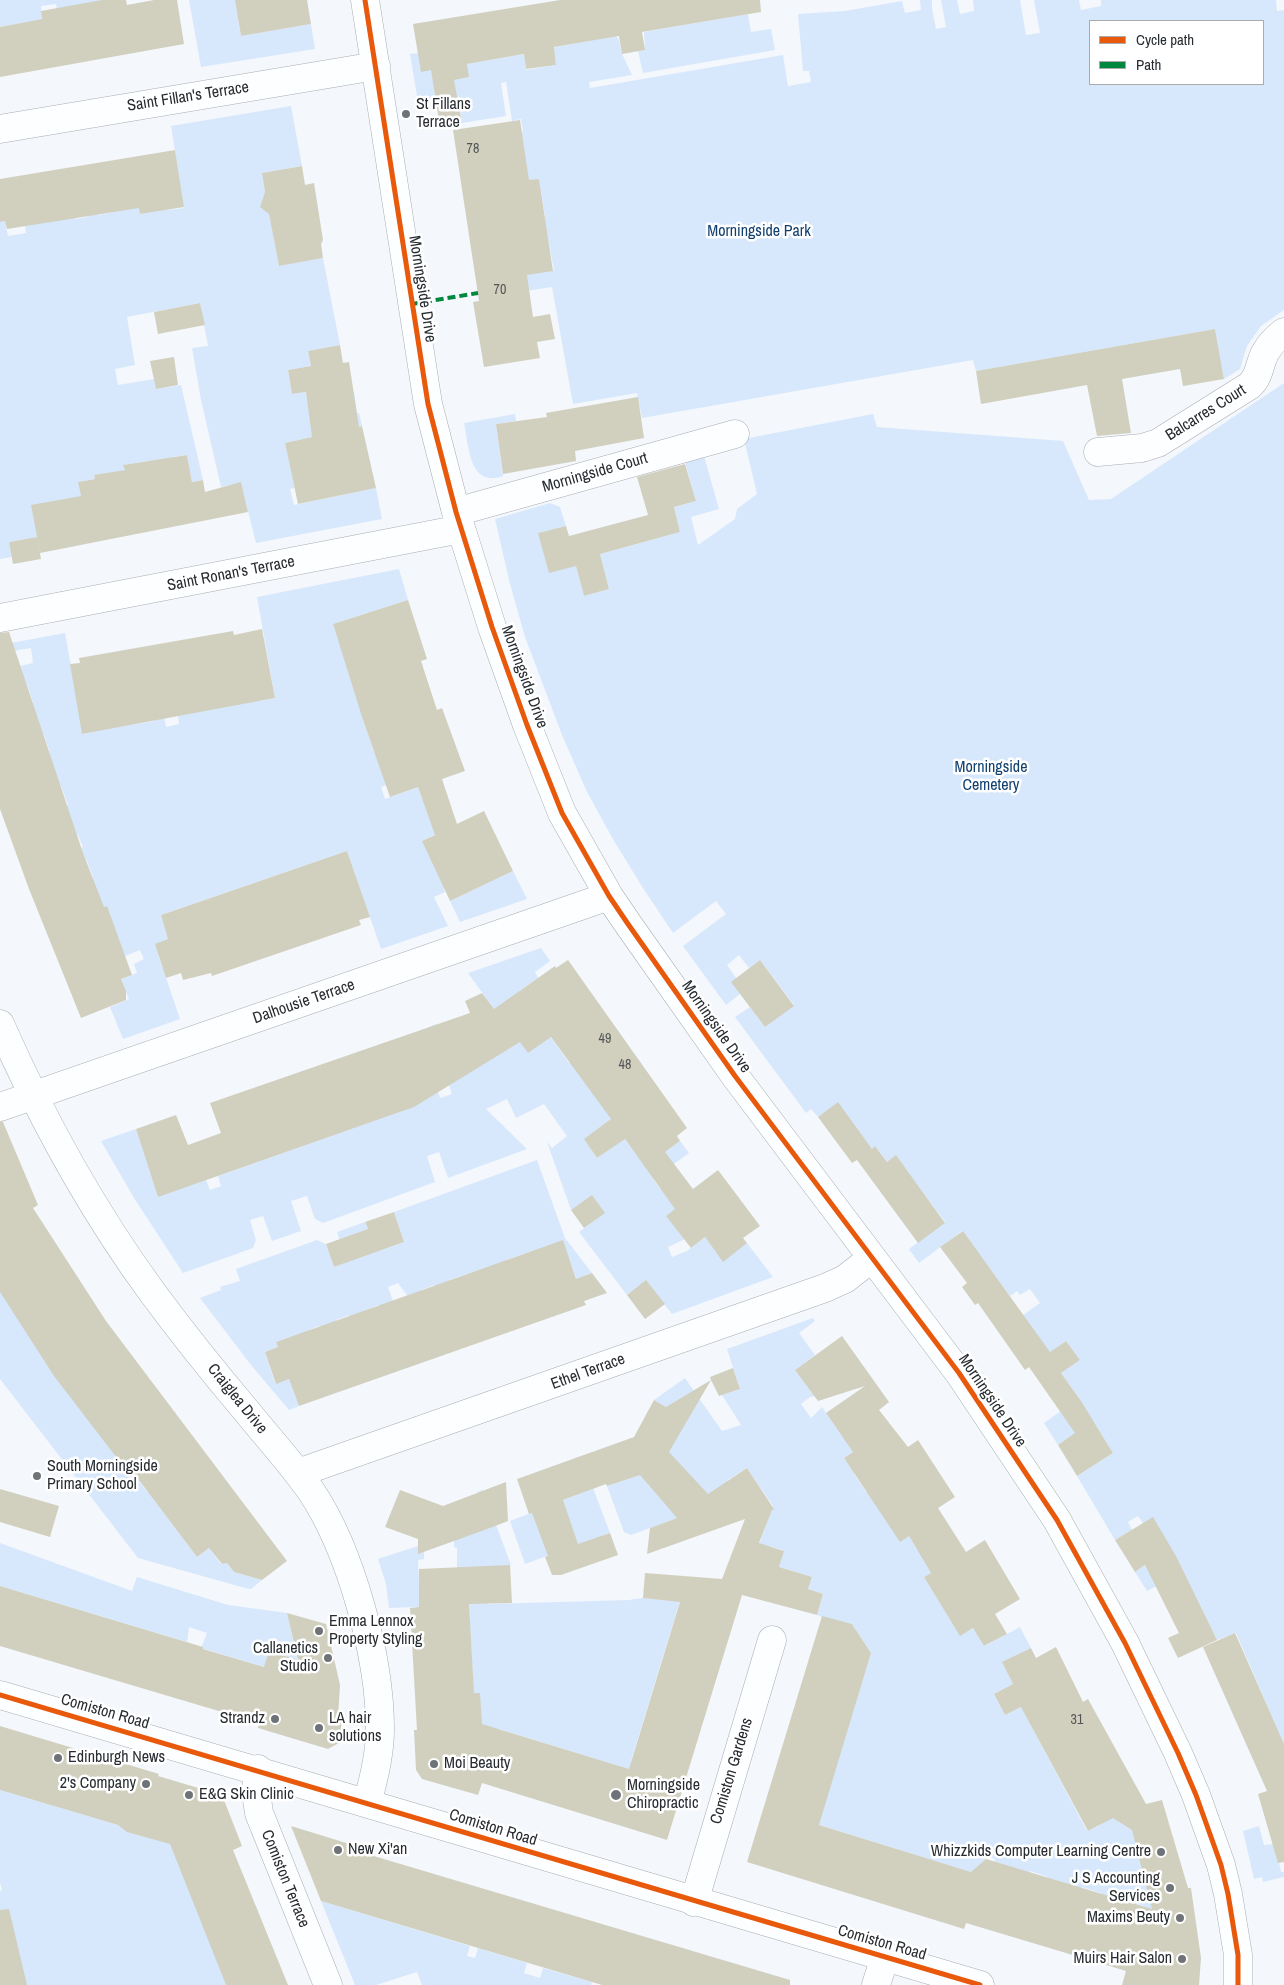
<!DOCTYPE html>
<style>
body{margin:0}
#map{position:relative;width:1284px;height:1985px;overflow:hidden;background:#f4f7fc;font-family:"Archivo Narrow",sans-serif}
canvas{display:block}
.legend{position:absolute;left:1089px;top:20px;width:175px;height:65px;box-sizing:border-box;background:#fff;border:1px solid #a9abad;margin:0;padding:6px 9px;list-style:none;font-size:15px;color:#272c31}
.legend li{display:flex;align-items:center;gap:10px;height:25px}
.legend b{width:25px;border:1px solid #a9abad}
</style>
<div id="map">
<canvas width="1284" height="1985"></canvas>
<ul class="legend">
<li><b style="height:6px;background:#e8590c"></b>Cycle path</li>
<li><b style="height:6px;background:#00873e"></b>Path</li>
</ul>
</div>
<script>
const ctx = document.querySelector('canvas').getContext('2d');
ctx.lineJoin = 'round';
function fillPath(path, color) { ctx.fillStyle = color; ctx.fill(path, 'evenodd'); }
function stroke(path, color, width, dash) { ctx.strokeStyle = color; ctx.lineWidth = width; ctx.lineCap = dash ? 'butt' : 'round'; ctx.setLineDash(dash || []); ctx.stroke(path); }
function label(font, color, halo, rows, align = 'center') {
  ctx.font = font + ' "Archivo Narrow",sans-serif'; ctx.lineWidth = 5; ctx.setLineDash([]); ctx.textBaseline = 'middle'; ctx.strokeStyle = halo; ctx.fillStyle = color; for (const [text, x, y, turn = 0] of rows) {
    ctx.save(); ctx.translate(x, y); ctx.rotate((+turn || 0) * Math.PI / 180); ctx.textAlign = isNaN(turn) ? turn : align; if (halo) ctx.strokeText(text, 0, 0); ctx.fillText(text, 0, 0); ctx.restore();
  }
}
fillPath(new Path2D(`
 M0 0H108L58 17 56 4 41 6 42 19 0 27Z
 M189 0H235L236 5 255 17 238 20 241 36 311 24 315 49 201 67Z
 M920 0H932V8L936 29 946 27 941 0H957L960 14 974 11 973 0H1020L1026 35 1040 33 1034 0H1079L1081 10 1101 6V0H1276L1277 11 1284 10V310L1261 326 1247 346 1240 369 1224 379 1215 329 976 371 973 360 642 418 637 393 573 404 552 287 500 295 522 274 554 270 547 233 535 235 545 216 539 179 526 181 498 136 523 132 521 119 512 121 506 82 501 83 506 116 462 123 458 97 418 102 410 54 418 53 449 67 452 80 468 77 467 64 531 53 532 58 525 60 526 70 556 65 554 49 555 47 616 36 619 40 622 54 632 75 589 82 590 88 783 55 788 86 811 82 809 71H803L798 14 845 11 902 1 905 13 921 10ZM1090 21H1263V84H1090Z
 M748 14 751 32 771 29 775 50 643 73 638 51 645 50 644 32Z
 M291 106 302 166 262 173 266 197 262 208 269 212 279 266 323 258 340 345 308 351 311 366 288 370 292 394 306 392 307 400 354 392 357 413H359L362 426 285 443 295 488 290 489 294 505 376 488 382 519 256 543 241 483 221 487 201 400 192 348 208 346 200 303 127 317 135 365 115 369 118 385 154 379 156 389 181 385 203 480 192 482 187 455 172 457 154 489 147 461 124 465 129 488 94 475 95 479 78 482 81 496 37 537 9 542 12 557 0 559V222L5 221 8 236 26 233 24 218 74 209 76 219 87 217 86 207 97 205 99 215 114 212 112 203 138 198 141 214 153 211 165 194 167 210 184 208 171 126Z
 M1284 383V1745L1236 1633 1217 1640 1183 1572 1147 1591 1135 1572 1152 1561 1143 1523 1138 1516 1128 1522 1132 1530 1115 1540 1077 1476 1113 1453 1094 1422 1058 1445 1044 1423 1079 1398 1061 1373 1080 1360 1066 1341 1049 1353 1023 1315 1040 1303 1030 1289 1020 1295 1017 1291 1010 1296 962 1231 919 1263 909 1249 945 1222 896 1156 887 1162 876 1147 872 1149 838 1103 818 1117 811 1109 806 1113 735 1017 750 1007 765 1027 794 1005 760 960 749 968 739 955 727 965 736 978 740 994 726 1005 683 946 726 914 716 901 673 933 643 888 614 841 587 792 562 735 525 637 510 584 495 519 550 503 560 507 566 526 539 533 576 566 584 596 609 589 600 554 680 532 674 507 696 501 685 462 704 456 719 509 691 517 698 545 735 519 737 509 757 494 744 439 873 414 877 427 1063 441 1089 500 1111 499Z
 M515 414 516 421 496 424 503 476C469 488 469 447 464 423Z
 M399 569 408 600 333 624 338 640 357 634 366 663 347 669 352 683 421 661 423 666 397 674 363 720 374 752 400 743 403 779 381 787 385 799 418 787 422 799 427 798 438 833 422 841 454 884 444 889 445 892 434 897 448 926 381 949 347 851 175 910 161 915 172 948 158 954 180 1019 123 1039 110 1007 129 999 121 979 137 973 134 964 144 959 140 950 110 962V914L106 906 90 913 78 882 93 877 86 859 71 864 68 853 83 847 78 835 63 840 52 811 68 805 61 786 46 791 34 759 50 753 44 735 16 709 33 703 27 684 7 669 33 663 31 648 0 653V645L65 633 83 734 96 731 112 696 118 727 155 721 149 689 159 687 166 727 179 724 178 716 192 713 254 670 260 701 275 698 257 597Z
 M513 871 527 899 460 922 450 901Z
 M541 948 550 961 535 972 538 978 519 991 569 1063 589 1049 611 1119 591 1149 597 1158 614 1146 621 1134 641 1161 665 1152 680 1141 689 1153 653 1179 661 1190 680 1177 681 1205 667 1216 698 1228 683 1240 668 1247 672 1257 687 1251 705 1237 723 1261 747 1243 773 1277 672 1314 646 1281 627 1295 579 1232 604 1213 592 1196 571 1210 547 1142 552 1148 567 1136 544 1104 516 1118 507 1099 486 1109 527 1149 448 1178 439 1152 427 1156 435 1182 323 1223 315 1219 307 1196 291 1201 301 1231 272 1241 263 1216 250 1220 256 1240 253 1248 183 1273 134 1198 101 1141 136 1129 158 1196 206 1180 210 1190 221 1186 218 1176 405 1110 401 1097 436 1085 440 1098 452 1094 429 1027 436 1024 456 1080 494 1009 468 973Z
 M537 1160 565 1238 592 1273 583 1277 590 1299 584 1301 569 1258 547 1246 506 1260 512 1278 491 1266 449 1280 456 1298H439L434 1285 421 1290 427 1308H411L407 1295 398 1283 388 1287 399 1318 378 1305 364 1311 370 1328H354L349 1315 336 1320 342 1338H324L319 1326 307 1331 313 1348 290 1337 276 1342 278 1347 265 1352 275 1383 289 1379 299 1406 289 1410 251 1365 200 1298 221 1290 220 1287 240 1281 236 1269 317 1240 326 1244 334 1267 347 1262 337 1232 365 1222 376 1252 404 1242 394 1212Z
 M0 1263 49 1347 40 1354 119 1460 113 1464 117 1470 126 1463 151 1471 139 1481 148 1493 161 1484 151 1496 197 1557 209 1548 221 1564 227 1563 234 1572 262 1580 251 1589 245 1588 138 1558 0 1379Z
 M813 1318 815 1321 799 1333 815 1355 795 1370 815 1396 810 1397 801 1404 811 1418 822 1407 842 1436 867 1427 883 1415 891 1426 844 1458 852 1470 870 1457 854 1474 866 1492 879 1484 917 1550 966 1552 924 1577 960 1635 973 1628 985 1646 1020 1627 1031 1648 1003 1662 1013 1684 994 1694 1005 1715 1025 1705 1033 1729 1087 1831 1099 1826 1103 1811 1130 1815 1155 1917 1141 1924 1144 1906 1136 1904 1130 1921 1095 1910 1101 1893 1082 1887 1077 1904 1043 1894 1048 1877 1030 1871 1025 1888 989 1878 995 1859 986 1856 980 1875 813 1823 838 1760 871 1653 852 1624 826 1619 817 1615 823 1594 808 1589 812 1577 779 1567 783 1550 769 1546 751 1567 773 1506 747 1468 728 1480 707 1507 631 1535 624 1532 607 1486 636 1476 642 1471 646 1482 667 1506V1451L687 1420 654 1400 685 1378 722 1431 741 1425 722 1395 740 1389 727 1349Z
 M581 1456 610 1533 525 1564 510 1521 587 1491 574 1458Z
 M483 1490 511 1565 487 1567 488 1604 629 1600 643 1598 680 1601 631 1761 636 1764 635 1771 499 1729 472 1745 480 1701V1693H469L473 1683 469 1605 389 1608 386 1584 378 1559 421 1545 424 1552V1559L418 1560 419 1580 457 1579V1548L454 1547V1538L490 1528 477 1492Z
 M0 1543 132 1591 137 1577 228 1605 287 1613 300 1671 264 1667 201 1648 207 1633 189 1627 187 1642 0 1586Z
 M0 1790 118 1825 175 1845 226 1985H24L0 1930V1891L2 1890 0 1883Z
 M1259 1826 1264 1845 1275 1844 1281 1872H1284V1877L1263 1882 1262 1877 1254 1879 1243 1831Z
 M321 1901 470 1946 467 1956 475 1958 478 1948 527 1963 524 1973 540 1978 543 1968 592 1982 591 1985H422L417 1972 376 1985H355Z`), '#d7e8fd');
fillPath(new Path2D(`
 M102 0H126L127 5 154 0H177L184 44 0 77V27L42 19 41 11Z
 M235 0H307L311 24 241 36Z
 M560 0H760L761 12 642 32 645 50 622 54 619 36 554 47 556 65 526 69 524 54 467 64 469 77 454 80 462 123 440 127 431 70 421 72 413 24Z
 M520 120 529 180 539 179 553 271 527 275 533 317 550 314 555 339 537 342 540 358 484 367 473 302 479 301 453 130Z
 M175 150 184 207 140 214 139 208 7 229 5 221 0 222V179Z
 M302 166 305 185 314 183 323 240 321 244 323 258 279 266 269 214 260 207 265 192 262 173Z
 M200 303 205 325 158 334 154 312Z
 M1215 329 1224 379 1183 386 1180 369 1122 379 1131 433 1097 436 1087 385 981 404 976 371Z
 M340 345 343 363 349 362 359 427 362 426 376 488 298 504 285 443 312 437 306 392 292 394 288 370 311 366 308 351Z
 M174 357 178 385 156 389 150 361Z
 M638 397 644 438 575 451 576 461 503 474 496 424 547 417 546 413Z
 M187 455 192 482 203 480 205 492 241 482 248 512 40 553 31 505 81 496 78 482 95 479 94 475 125 470 123 465Z
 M685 464 696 501 674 507 680 532 600 554 609 589 584 596 576 566 549 573 538 533 566 526 569 536 648 515 637 477Z
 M37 537 41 559 13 564 9 542Z
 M408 600 427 659 421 661 437 710 442 708 465 771 442 779 457 824 484 811 513 871 450 901 422 841 435 835 418 787 390 797 363 720 333 624Z
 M262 629 275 698 82 734 70 664 80 663 79 658 233 631 234 635Z
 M9 632 83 853 104 907 107 906 132 975 121 979 126 991V1000L81 1018 29 889 0 809V633Z
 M347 851 370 917 359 920 361 925 212 976 211 973 183 980 181 973 166 978 155 944 168 939 161 915Z
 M568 960 687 1128 677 1136 680 1141 665 1152 693 1189 718 1170 760 1226 743 1238 747 1243 723 1262 705 1237 691 1248 666 1216 675 1209 625 1139 597 1158 584 1139 611 1119 551 1037 528 1053 520 1042 414 1107 158 1197 136 1129 176 1115 188 1145 221 1133 210 1103 470 1013 465 1001 482 993 494 1009 555 966 556 968Z
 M760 960 794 1006 765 1027 731 982Z
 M838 1102 872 1149 875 1146 887 1162 896 1155 945 1223 918 1243 857 1160 852 1163 818 1117Z
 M0 1122H3L38 1205 33 1208 106 1321 287 1561 262 1580 234 1572 227 1563 222 1564 209 1548 197 1557 126 1463 123 1466 54 1376 0 1292Z
 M592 1195 605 1213 584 1228 571 1210Z
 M394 1212 404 1242 334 1267 326 1244 368 1229 365 1222Z
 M963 1231 1050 1352 1066 1341 1080 1360 1061 1373 1081 1401 1113 1453 1077 1476 1058 1445 1075 1433 1029 1367 1025 1370 978 1303 975 1305 962 1287 967 1283 940 1247Z
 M563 1240 576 1279 592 1273 607 1293 584 1301 586 1305 299 1406 289 1379 276 1384 265 1352 278 1347 276 1342Z
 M646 1280 665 1304 645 1319 627 1295Z
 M842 1336 889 1402 879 1410 908 1447 918 1440 955 1497 938 1508 966 1552 985 1540 1020 1599 995 1614 1007 1634 984 1646 973 1628 960 1636 924 1577 931 1573 909 1536 900 1542 844 1458 853 1452 826 1413 865 1386 818 1401 795 1370Z
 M733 1368 740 1389 719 1396 711 1380 669 1452 708 1494 747 1468 774 1509 772 1510 759 1543 784 1551 779 1567 812 1577 808 1589 823 1594 817 1615 742 1595 667 1840 482 1783 478 1795 422 1779 416 1770 414 1730H417L410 1608 419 1607V1569L510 1565 512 1603 469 1604 474 1693H480L482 1724 629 1769 680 1602 643 1598 645 1573 722 1579 745 1519 647 1554 650 1528 677 1518 640 1475 607 1486 606 1484 563 1500 578 1544 610 1533 618 1555 561 1575H552L545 1557 548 1556 532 1513 529 1514 517 1479 634 1437 654 1400 666 1407 711 1380 710 1377Z
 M506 1482 508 1521 490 1528 418 1554V1539L385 1527 400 1490 443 1506Z
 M0 1489 59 1506 50 1537 0 1522Z
 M1153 1517 1176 1556 1217 1640 1178 1658 1168 1638 1179 1633 1145 1565 1135 1572 1115 1540Z
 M0 1586 203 1647V1649L264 1667 269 1651 298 1660 287 1613 326 1624 340 1685 338 1718 342 1719 339 1743 328 1749 258 1728 259 1723 0 1646Z
 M822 1616 852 1624 871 1653 819 1825 971 1872 986 1859 1152 1909 1132 1830 1113 1818 1088 1831 1021 1707 1005 1715 994 1694 1013 1684 1002 1662 1031 1648 1036 1658 1056 1647 1083 1702 1088 1699 1146 1804 1162 1800 1188 1888H1191L1201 1958 1199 1985H1122L1126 1971 966 1923 964 1929 747 1862Z
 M1235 1633 1284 1744V1862L1278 1863 1258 1794 1267 1791 1203 1647Z
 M0 1726 159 1774 158 1776 222 1795 242 1846 233 1850 288 1985H226L170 1844 127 1832 118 1825 0 1790Z
 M291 1826 369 1850 367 1854 790 1980V1985H602L321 1901Z
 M9 1909 27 1985H0V1910Z`), '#d1d0bf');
const minor = new Path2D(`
 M365 0 428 404 456 512 492 627 527 725 562 813 609 896 628 924 735 1076 959 1373 1057 1520 1125 1643 1178 1753 1196 1795 1221 1865 1228 1894 1238 1955V1985
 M0 129 376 66
 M1098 452 1142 448 1158 443 1249 386C1260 377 1259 364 1265 353 1270 344 1276 338 1284 332
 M456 512 735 434
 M0 618 461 529
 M0 1024C41 1117 92 1210 152 1292 183 1334 216 1375 249 1414 270 1440 292 1464 311 1491 351 1551 380 1657 380 1729 380 1754 374 1779 367 1803
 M0 1107 609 896
 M298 1473 825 1288 845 1279 872 1258
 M258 1769 256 1792 259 1813 328 1985
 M694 1902 772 1640
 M876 1985 885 1957`);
const major = new Path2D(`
 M0 1695C327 1789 653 1889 980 1985`);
stroke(minor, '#a9adb1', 29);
stroke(major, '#a9adb1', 29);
stroke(minor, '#fdfeff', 28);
stroke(major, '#fdfeff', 28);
stroke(new Path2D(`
 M412 304 478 293`), '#00873e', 4, [8, 4]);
stroke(new Path2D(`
 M365 0 428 404 456 512 492 627 527 725 562 813 609 896 628 924 735 1076 959 1373 1057 1520 1125 1643 1178 1753 1196 1795 1221 1865 1228 1894 1238 1955V1985
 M0 1695C327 1789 653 1889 980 1985`), '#e8590c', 5);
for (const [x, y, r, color] of [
 [406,114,5,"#6f7378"],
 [37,1476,5,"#6f7378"],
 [319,1631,5,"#6f7378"],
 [328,1658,5,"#6f7378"],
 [275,1719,5,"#6f7378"],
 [319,1728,5,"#6f7378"],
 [58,1758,5,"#6f7378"],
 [434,1764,5,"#6f7378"],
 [146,1784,5,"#6f7378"],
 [189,1795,5,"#6f7378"],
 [616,1795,6,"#6f7378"],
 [338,1850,5,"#6f7378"],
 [1161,1852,5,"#6f7378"],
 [1170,1888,5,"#6f7378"],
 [1180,1918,5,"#6f7378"],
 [1182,1959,5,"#6f7378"]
]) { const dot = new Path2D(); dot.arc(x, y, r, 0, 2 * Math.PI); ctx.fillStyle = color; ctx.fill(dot); stroke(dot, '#fff', 2); }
label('14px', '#525554', null, [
 ["78",473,149],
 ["70",500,290],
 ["49",605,1039],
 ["48",625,1065],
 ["31",1077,1720]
]);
label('16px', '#272c31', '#fff', [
 ["Saint Fillan's Terrace",188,97,-9],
 ["Morningside Drive",422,289,81],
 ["Balcarres Court",1206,413,-32],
 ["Morningside Court",595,473,-16],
 ["Saint Ronan's Terrace",231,574,-11],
 ["Morningside Drive",524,677,70],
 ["Dalhousie Terrace",304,1002,-19],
 ["Morningside Drive",716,1027,55],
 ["Ethel Terrace",588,1372,-20],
 ["Craiglea Drive",237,1399,51],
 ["Morningside Drive",992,1401,56],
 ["Comiston Road",105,1712,16],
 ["Comiston Gardens",732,1771,-73],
 ["Comiston Road",493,1828,17],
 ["Comiston Terrace",285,1879,68],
 ["Comiston Road",882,1943,16]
]);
label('16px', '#272c31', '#fff', [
 ["St Fillans",416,105],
 ["Terrace",416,123],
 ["South Morningside",47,1467],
 ["Primary School",47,1485],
 ["Emma Lennox",329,1622],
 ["Property Styling",329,1640],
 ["Callanetics",318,1649,"right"],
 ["Studio",318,1667,"right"],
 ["Strandz",265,1719,"right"],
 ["LA hair",329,1719],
 ["solutions",329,1737],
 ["Edinburgh News",68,1758],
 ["Moi Beauty",444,1764],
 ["2's Company",136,1784,"right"],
 ["Morningside",627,1786],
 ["Chiropractic",627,1804],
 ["E&G Skin Clinic",199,1795],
 ["New Xi'an",348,1850],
 ["Whizzkids Computer Learning Centre",1151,1852,"right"],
 ["J S Accounting",1160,1879,"right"],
 ["Services",1160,1897,"right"],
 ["Maxims Beuty",1170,1918,"right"],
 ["Muirs Hair Salon",1172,1959,"right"]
], 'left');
label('16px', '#113f6e', '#fff', [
 ["Morningside Park",759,232],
 ["Morningside",991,768],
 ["Cemetery",991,786]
]);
</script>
